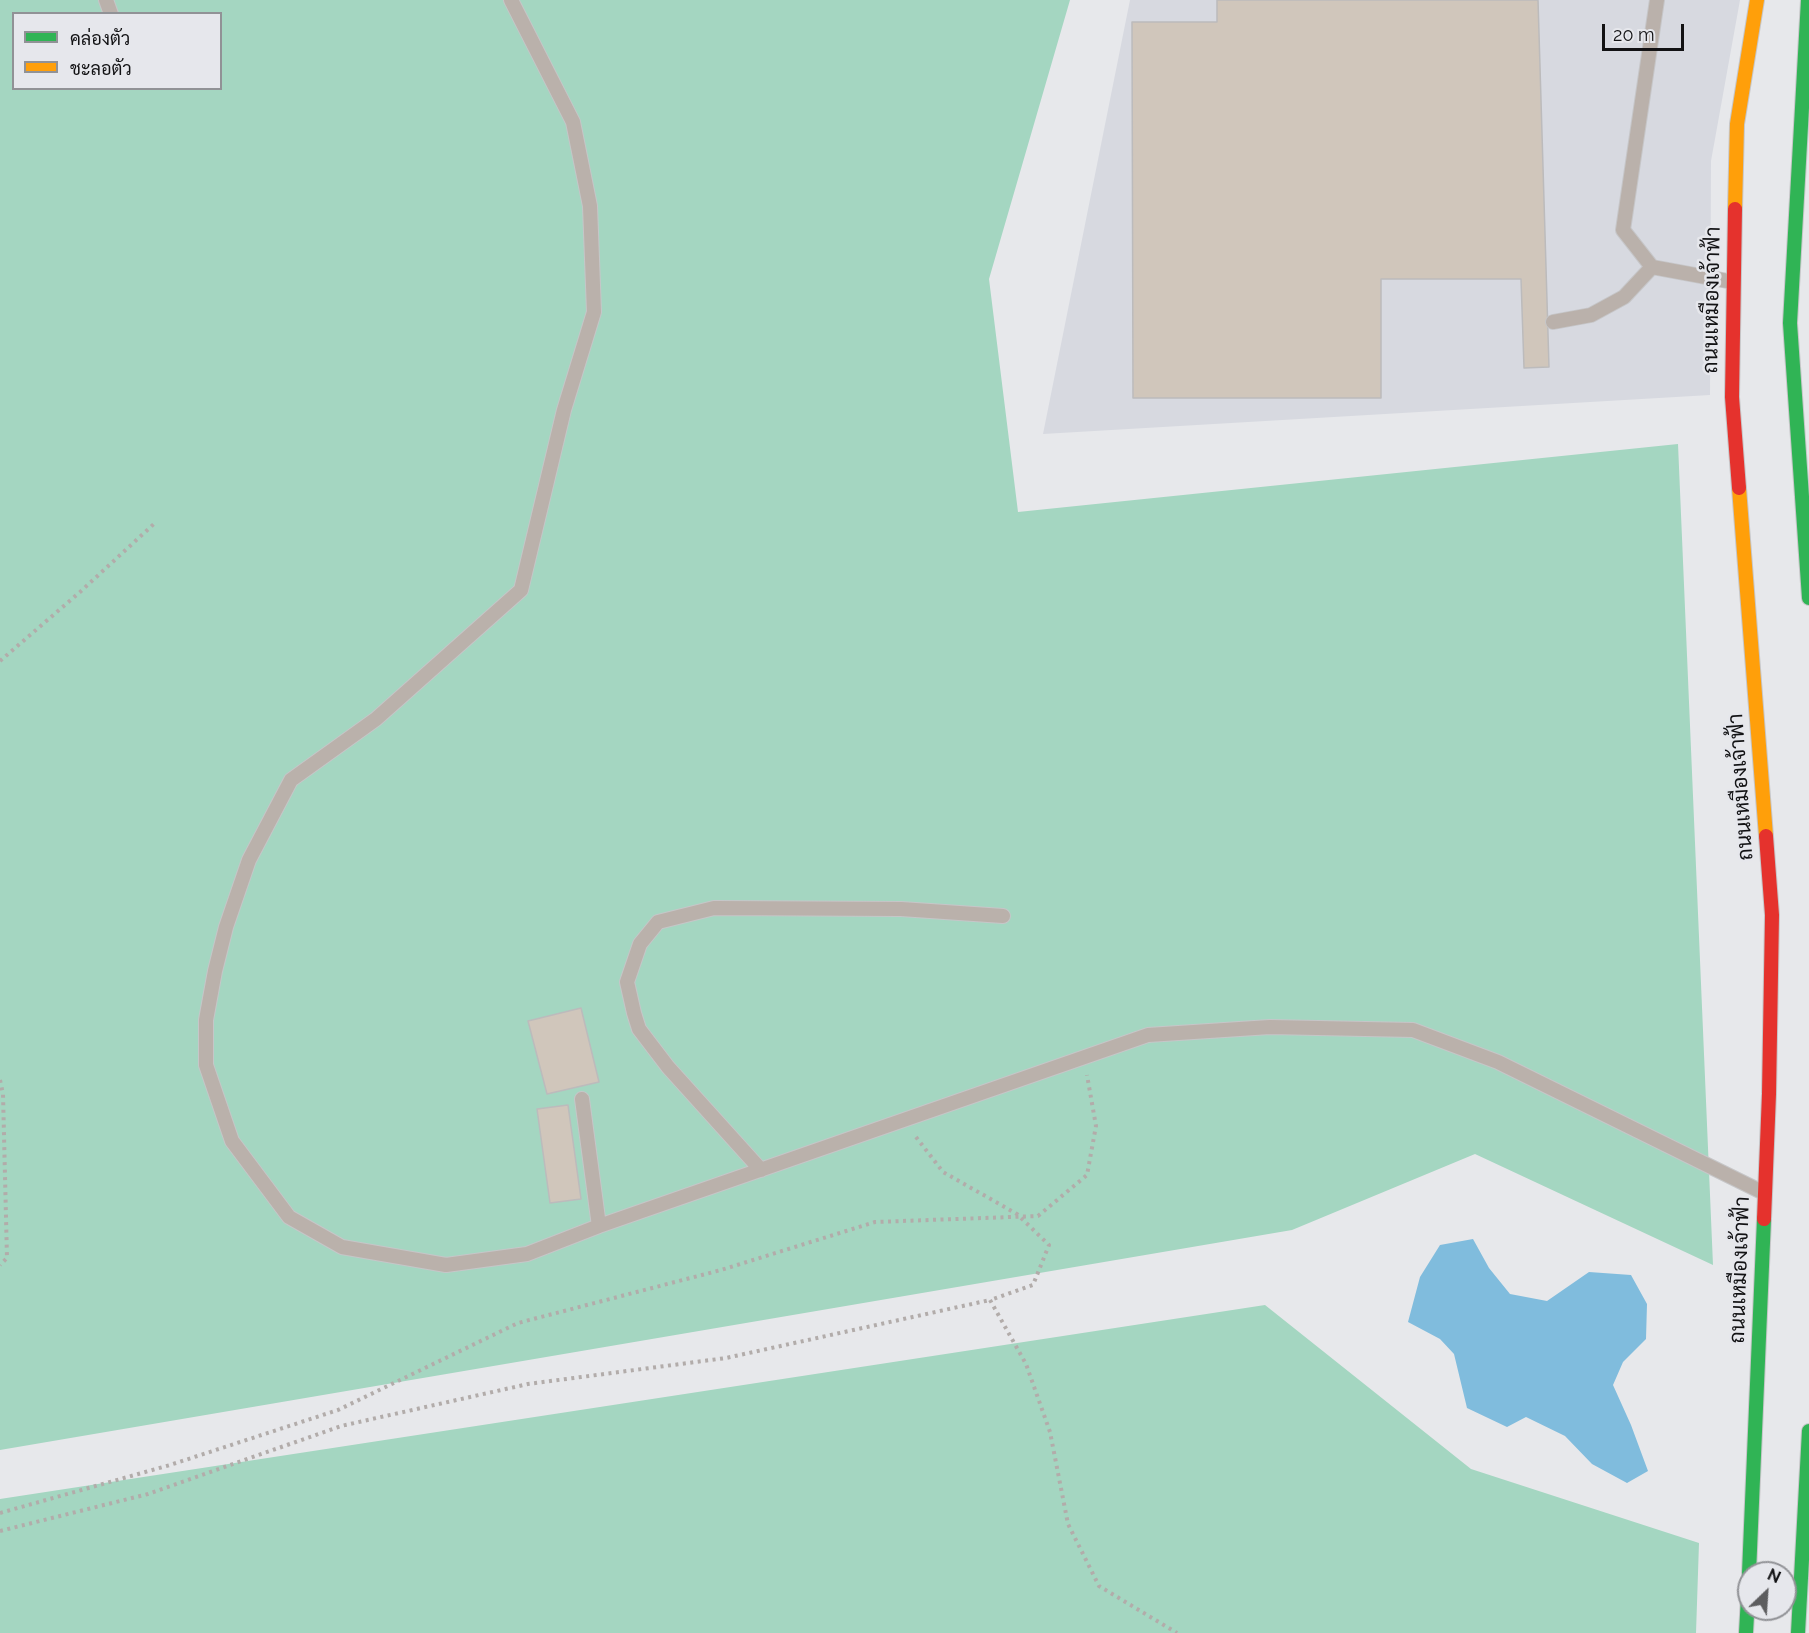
<!DOCTYPE html>
<meta charset="utf-8">
<style>
body{margin:0}
#map{position:relative;width:1809px;height:1633px;overflow:hidden;background:#e7e8eb;font-family:Raleway,Sarabun,sans-serif}
canvas{display:block}
.legend{position:absolute;left:12px;top:12px;width:210px;height:78px;box-sizing:border-box;background:#e6e7ec;border:2px solid #919296;margin:0;padding:8px 10px;list-style:none;font-size:18px;color:#121214}
.legend li{display:flex;align-items:center;gap:12px;height:30px}
.legend b{width:30px;border:2px solid #919296}
.north{position:absolute;left:1737px;top:1561px;width:60px;height:60px;box-sizing:border-box;background:#e6e7ec;border:2px solid #919296;border-radius:50%;rotate:25deg;font-size:16px;font-weight:700;line-height:24px;text-align:center;color:#121214}
.north::after{content:'';display:block;margin:auto;width:21px;height:27px;background:#5d5d5f;clip-path:polygon(50% 0,100% 100%,50% 72%,0 100%)}
.scale{position:absolute;left:1602px;top:24px;width:82px;height:27px;box-sizing:border-box;border:3px solid #121214;border-top:0;padding-left:8px;font-size:18px;line-height:21px;white-space:nowrap;color:#121214;-webkit-text-stroke:4px #e6e7ec;paint-order:stroke}
</style>
<div id="map">
<canvas width="1809" height="1633"></canvas>
<ul class="legend">
<li><b style="height:8px;background:#30b455"></b>คล่องตัว</li>
<li><b style="height:8px;background:#ff9f0a"></b>ชะลอตัว</li>
</ul>
<div class="north">N</div>
<div class="scale">20 m</div>
</div>
<script>
const ctx = document.querySelector('canvas').getContext('2d');
ctx.lineJoin = 'round';
function fillPath(path, color) { ctx.fillStyle = color; ctx.fill(path, 'evenodd'); }
function stroke(path, color, width, dash) { ctx.strokeStyle = color; ctx.lineWidth = width; ctx.lineCap = dash ? 'butt' : 'round'; ctx.setLineDash(dash || []); ctx.stroke(path); }
function label(font, color, halo, rows, align = 'center') {
  ctx.font = font + ' Raleway,Sarabun,sans-serif'; ctx.lineWidth = 5; ctx.setLineDash([]); ctx.textBaseline = 'middle'; ctx.strokeStyle = halo; ctx.fillStyle = color; for (const [text, x, y, turn = 0] of rows) {
    ctx.save(); ctx.translate(x, y); ctx.rotate((+turn || 0) * Math.PI / 180); ctx.textAlign = isNaN(turn) ? turn : align; if (halo) ctx.strokeText(text, 0, 0); ctx.fillText(text, 0, 0); ctx.restore();
  }
}
fillPath(new Path2D(`
 M1130 0H1740L1711 161 1710 395 1043 434Z`), '#d7d9e0');
fillPath(new Path2D(`
 M0 0H1070L989 279 1018 512 1678 444 1713 1265 1475 1154 1292 1230 0 1450ZM14 14H220V88H14Z
 M1265 1305 1471 1469 1699 1543 1696 1633H0V1499Z`), '#a4d6c1');
fillPath(new Path2D(`
 M1473 1239 1489 1268 1510 1294 1547 1301 1589 1272 1631 1275 1647 1304 1646 1339 1623 1362 1613 1385 1631 1425 1648 1471 1627 1483 1592 1464 1565 1436 1526 1417 1507 1427 1467 1408 1454 1354 1440 1339 1408 1322 1420 1277 1440 1245Z`), '#80bcdd');
const building = new Path2D(`
 M1217 0H1538L1549 367 1524 368 1521 279H1381V398H1133L1132 22H1217Z
 M581 1008 599 1082 547 1094 528 1021Z
 M568 1105 581 1199 550 1203 537 1109Z`);
fillPath(building, '#d0c6bb');
stroke(building, '#bcbbbc', 1.5);
const lane = new Path2D(`
 M106 0 111 14
 M511 0 573 122 590 206 594 312 564 410 521 590 376 719 291 780 249 860 226 927 215 971 206 1020V1065L232 1141 289 1217 342 1247 446 1265 527 1254 599 1226 1148 1035 1270 1027 1413 1030 1498 1062 1764 1193
 M1657 0 1623 230 1652 267 1733 282
 M1553 322 1591 315 1624 297 1652 267
 M582 1099 599 1226
 M761 1170 668 1067 639 1029 634 1013 627 982 640 944 658 922 714 908 901 909 1003 916`);
const fast = new Path2D(`
 M1808 0 1790 323 1809 598
 M1749 1573 1764 1219
 M1746 1633 1749 1579
 M1798 1633 1809 1431`);
const slow = new Path2D(`
 M1735 209 1737 124 1757 0
 M1739 488 1766 836`);
const jam = new Path2D(`
 M1735 209 1732 397 1739 488
 M1764 1219 1769 1094 1772 915 1766 836`);
stroke(lane, '#c6c6c8', 16);
stroke(fast, '#c6c6c8', 16);
stroke(slow, '#c6c6c8', 16);
stroke(jam, '#c6c6c8', 16);
stroke(new Path2D(`
 M0 661 80 592 156 522
 M0 1080 3 1094 7 1258 0 1265
 M916 1137 943 1172 1017 1214 1049 1245 1033 1285 990 1300 1026 1364 1050 1432 1068 1524 1099 1586 1177 1633
 M0 1513 170 1465 338 1410 518 1323 721 1270 875 1222 1038 1216 1087 1175 1096 1126 1087 1075
 M0 1531 148 1494 341 1426 528 1384 726 1358 990 1300`), '#b2acaa', 4, [3, 4.5]);
stroke(lane, '#bab1ab', 14);
stroke(fast, '#30b455', 14);
stroke(slow, '#ff9f0a', 14);
stroke(jam, '#e5322d', 14);
label('21px', '#121214', '#e6e7ec', [
 ["ถนนเหมืองเจ้าฟ้า",1712,300,-89],
 ["ถนนเหมืองเจ้าฟ้า",1741,787,-94],
 ["ถนนเหมืองเจ้าฟ้า",1740,1270,-88]
]);
</script>
